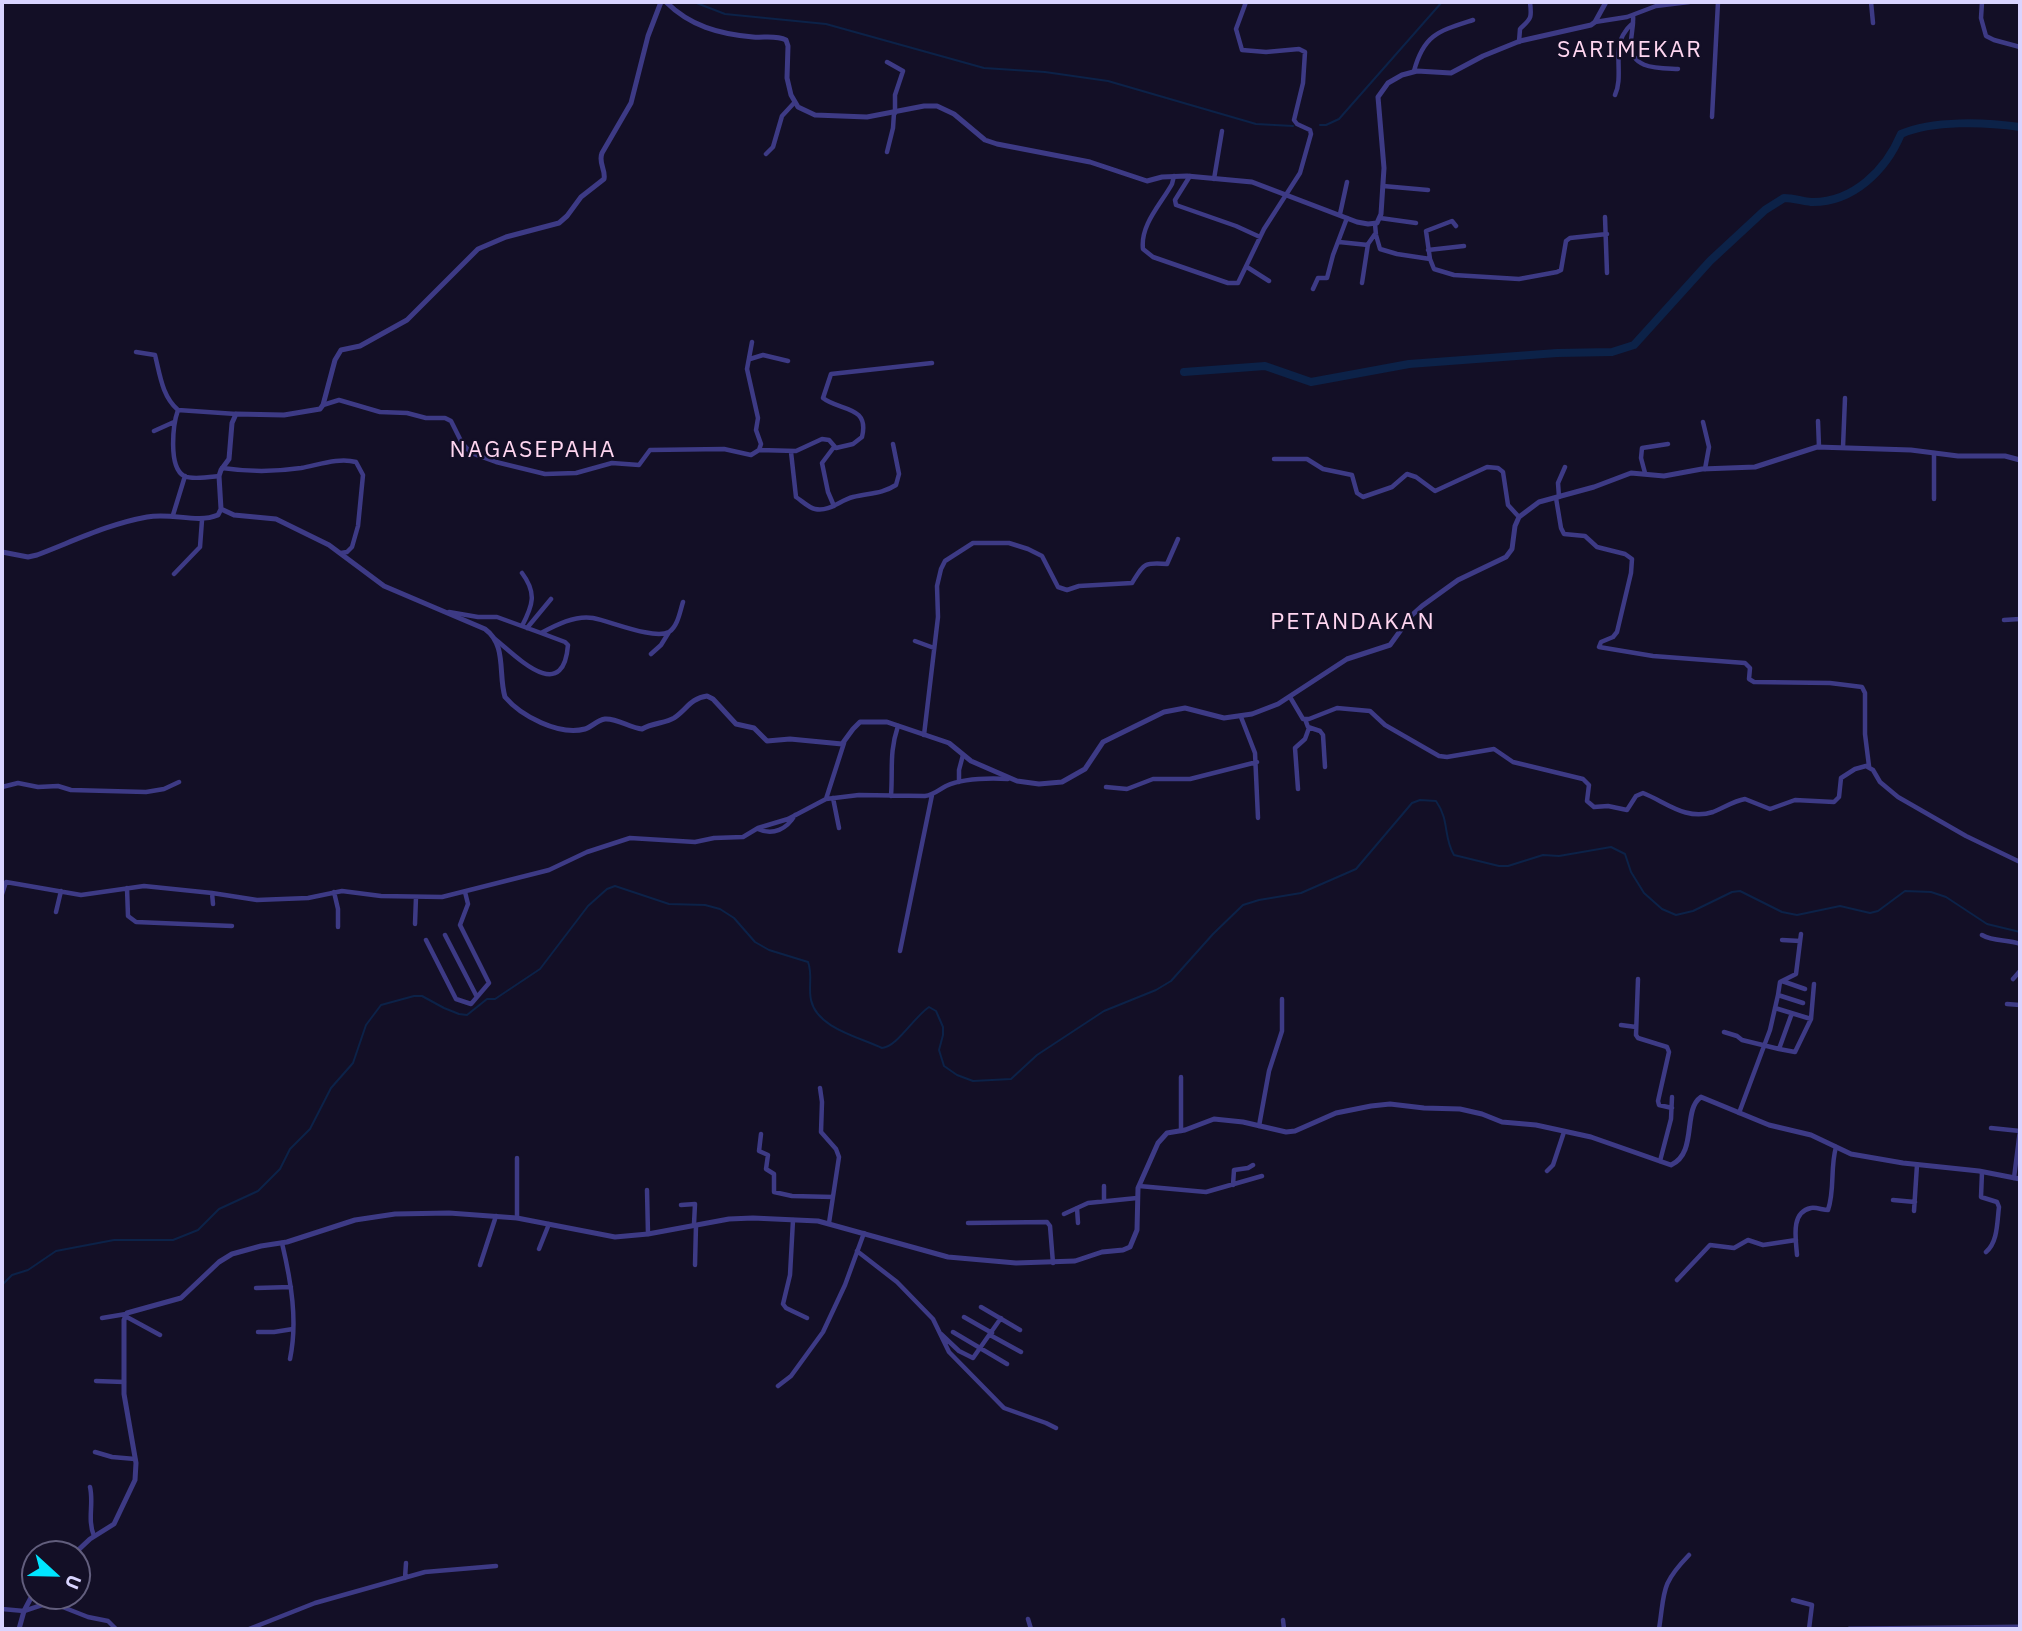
<!DOCTYPE html>
<style>
body{margin:0}
#map{position:relative;width:2022px;height:1631px;overflow:hidden;background:#130f26;font-family:"IBM Plex Sans",sans-serif}
canvas{display:block}
.frame{position:absolute;inset:0;border:4px solid #d9d4ff;pointer-events:none}
.north{position:absolute;left:21px;top:1540px;width:70px;height:70px;box-sizing:border-box;background:#130f26;border:2px solid #625e7d;border-radius:50%;rotate:112deg;font-size:19px;font-weight:700;line-height:28px;text-align:center;color:#d9d4ff}
.north::after{content:'';display:block;margin:auto;width:24px;height:32px;background:#00e5ff;clip-path:polygon(50% 0,100% 100%,50% 72%,0 100%)}
</style>
<div id="map">
<canvas width="2022" height="1631"></canvas>
<div class="frame"></div>
<div class="north">U</div>
</div>
<script>
const ctx = document.querySelector('canvas').getContext('2d');
ctx.lineJoin = 'round';
function stroke(path, color, width, dash) { ctx.strokeStyle = color; ctx.lineWidth = width; ctx.lineCap = dash ? 'butt' : 'round'; ctx.setLineDash(dash || []); ctx.stroke(path); }
function label(font, color, halo, rows, align = 'center') {
  ctx.font = font + ' "IBM Plex Sans",sans-serif'; ctx.lineWidth = 5; ctx.setLineDash([]); ctx.textBaseline = 'middle'; ctx.strokeStyle = halo; ctx.fillStyle = color; for (const [text, x, y, turn = 0] of rows) {
    ctx.save(); ctx.translate(x, y); ctx.rotate((+turn || 0) * Math.PI / 180); ctx.textAlign = isNaN(turn) ? turn : align; if (halo) ctx.strokeText(text, 0, 0); ctx.fillText(text, 0, 0); ctx.restore();
  }
}
stroke(new Path2D(`
 M694 2 725 14 826 24 984 68 1045 72 1108 81 1256 124 1293 126
 M1320 125H1326L1339 119 1442 2
 M2 1285 12 1275 28 1270 56 1251 114 1240H173L198 1230 219 1209 258 1191 280 1169 290 1149 310 1129 331 1088 353 1063 366 1025 381 1005 414 996H422L444 1008 459 1014 467 1015 487 999H495L540 969 588 906 607 889 615 886 669 904 705 905 720 909 734 918 755 942 769 950 808 962C813 975 808 987 811 1000 817 1028 859 1037 882 1048 897 1047 913 1018 929 1007L936 1011 943 1027V1035L939 1050 944 1066 957 1075 973 1081 1011 1079 1037 1055 1104 1011 1156 990 1171 981 1213 934 1243 905 1259 900 1301 893 1356 869 1412 803 1420 800 1436 801C1450 821 1443 837 1454 855L1499 866H1508L1543 855 1559 856 1611 847 1625 854 1631 872 1644 893 1662 909 1676 915 1693 911 1732 892 1740 891 1782 912 1797 915 1840 906 1870 913 1878 911 1905 891 1931 892 1946 897 1987 924 2020 932`), '#0c2248', 2);
stroke(new Path2D(`
 M1184 372 1265 366 1311 382 1409 364 1557 353 1612 352 1634 345 1710 261 1765 210 1784 198C1793 198 1802 201 1811 202 1853 203 1886 170 1901 134 1933 120 1985 122 2020 127`), '#0c2248', 8);
stroke(new Path2D(`
 M1871 2 1873 23
 M1982 2 1981 18 1986 36 1994 40 2020 47
 M1633 15C1634 26 1631 33 1631 43 1630 70 1659 68 1678 69
 M1595 22 1627 17 1656 6 1689 2
 M1519 42 1520 29C1531 18 1532 19 1530 2
 M887 62 903 71 895 95V113
 M1414 71C1424 34 1439 31 1473 20
 M1615 95C1624 76 1612 49 1625 32 1627 28 1630 26 1633 23
 M1712 117 1718 2
 M887 152 893 128 894 113
 M766 154 773 147 782 116 794 103
 M1174 176 1172 184C1161 204 1140 225 1143 249L1153 257 1228 283H1238L1264 229 1300 173 1311 134 1310 130 1297 124 1294 120 1303 83 1305 52 1299 49 1266 52 1242 50 1236 29 1246 2
 M1190 176 1175 200 1176 205 1236 226 1260 237
 M1214 179 1222 131
 M1383 186 1428 190
 M1340 214 1347 182
 M1605 217 1607 273
 M1380 218 1416 223
 M1375 224 1376 235 1380 249 1397 254 1430 259
 M1456 226 1452 221 1426 231 1430 259 1434 269 1454 275 1519 279 1557 272 1561 270 1566 241 1570 238 1607 234
 M1339 242 1368 245
 M1428 250 1464 246
 M1247 267 1269 281
 M1362 283 1368 244 1375 234
 M1313 289 1318 278H1327L1333 255 1347 218
 M752 342 747 369 758 418 756 430 761 444 759 450
 M136 352 155 355C160 375 162 396 178 410L236 414
 M750 359 763 355 788 361
 M323 405 339 400 380 412 407 413 426 418H445L451 421 462 443 471 453 496 462 545 474 576 473 612 463 639 465 650 450 724 449 751 455 759 450 796 451 822 439 829 440 836 448 853 444 862 437C870 405 839 411 823 398L831 374 932 363
 M178 410C173 424 168 467 184 476 192 480 210 477 219 476
 M1818 421 1819 447
 M1703 422 1709 447 1705 469
 M154 431 174 422
 M1843 447 1845 398
 M791 452 796 497C802 501 809 508 815 509 830 512 840 500 853 497 869 493 882 494 896 485L899 474 893 444
 M1274 459H1307L1323 469 1352 475 1357 493 1363 497 1392 487 1407 474 1416 477 1435 491 1487 467 1498 468 1503 472 1508 505 1519 517
 M222 468C249 472 274 472 301 468 318 465 339 457 356 462L363 475 358 526 352 547 347 552 341 553
 M1645 473 1641 458 1642 448 1668 444
 M1559 497 1558 483 1565 467
 M1556 498 1561 528 1564 534 1585 536 1597 547 1625 554 1632 559 1631 573 1617 632 1613 637 1601 642 1599 647 1653 656 1745 663 1750 668 1749 679 1754 682 1830 683 1862 687 1865 693V734L1869 766
 M1934 499V453
 M834 506 828 492 822 463 834 447
 M173 515 185 476
 M522 573C537 593 533 605 522 626
 M174 574 200 547 202 520
 M449 612 478 617H497L541 633C556 625 575 615 593 618 610 621 654 640 669 632 678 626 680 611 683 602
 M2004 620 2020 619
 M527 628 551 599
 M495 639C517 657 563 705 568 645L565 642 541 633
 M915 641 934 648
 M651 654 661 645 669 632
 M1290 697 1303 719H1309L1337 708 1370 711 1385 725 1439 756 1447 757 1494 749 1513 762 1583 779 1589 785 1587 801 1594 807 1608 806 1627 810 1636 796 1643 793C1666 802 1686 821 1713 812 1724 808 1733 801 1745 799L1770 809 1795 800 1834 802 1839 797 1841 778 1855 769 1866 766 1873 770 1880 782 1898 797 1966 836 2020 862
 M1241 717 1255 753 1258 818
 M1305 719 1308 727 1320 731 1323 735 1325 767
 M924 735 938 617 937 586 941 569 945 561 973 543H1009L1028 549 1042 556 1058 587 1067 590 1079 586 1132 583C1144 564 1143 562 1167 564L1178 539
 M959 782V770L963 755
 M2 787 18 783 38 787 58 786 71 790 146 792 164 789 179 782
 M1106 787 1127 789 1153 779H1190L1257 762
 M1298 789 1295 748 1305 739 1309 728
 M891 796C893 769 889 753 898 726
 M833 798 839 828
 M826 799 844 743
 M758 829C773 836 787 829 795 815
 M127 888 128 916 136 922 232 926
 M334 892 338 909V927
 M212 893 213 904
 M2 894 6 882 81 895 144 886 212 893 257 900 308 898 342 891 381 896 442 897 549 870 587 852 630 838 695 842 714 838 743 837 758 828 788 819 826 799 859 795 925 796C934 795 938 790 946 786 964 778 988 778 1008 779
 M56 912 61 891
 M415 924 416 897
 M445 935 477 997 489 983 460 925 468 904 465 892
 M1982 935C1994 942 2007 939 2020 944
 M426 940 456 999 471 1004 477 997
 M1782 940 1800 941
 M900 951 932 795
 M1638 979 1636 1035 1638 1038 1667 1047 1669 1052 1658 1101 1659 1105 1672 1108
 M2013 979 2020 971
 M1782 981 1796 974 1801 934
 M1778 995 1780 982 1782 981 1805 989
 M2007 1004 2020 1005
 M1775 1008 1811 1019 1814 984
 M1621 1025 1636 1027
 M1724 1032 1737 1036 1742 1040 1779 1049 1792 1013
 M1779 1049 1795 1052 1811 1019
 M820 1088 822 1102 821 1132 836 1149 839 1157 829 1223
 M1739 1113 1770 1030 1778 995 1803 1003
 M1259 1126 1269 1071 1282 1031V999
 M1991 1128 2020 1131
 M1181 1131V1077
 M761 1134 759 1151 768 1155 766 1169 774 1174V1192L792 1196 833 1197
 M517 1158V1218
 M1660 1161 1671 1119 1672 1097
 M1547 1171 1553 1165 1564 1132
 M1982 1172 1981 1197 1997 1202 1999 1207C1997 1222 1998 1242 1986 1252
 M2014 1178 2020 1130
 M1233 1185 1234 1170 1248 1168 1253 1165
 M1104 1186V1200
 M1139 1186 1206 1192 1262 1176
 M647 1190 648 1234
 M1893 1200 1915 1202
 M681 1205 695 1204 694 1224
 M1077 1208 1078 1223
 M1914 1211 1917 1165
 M1064 1214 1088 1203 1137 1198
 M793 1220 790 1275 783 1304 786 1308 807 1318
 M968 1223 1047 1222 1050 1226 1053 1263
 M282 1243C291 1281 298 1321 290 1359
 M539 1249 549 1224
 M857 1251 897 1282 933 1319 949 1352 1004 1408 1046 1423 1056 1428
 M1797 1255C1796 1240 1790 1212 1811 1208 1816 1207 1823 1210 1828 1210 1835 1190 1830 1168 1836 1147
 M480 1265 496 1216
 M695 1265 696 1225
 M1677 1280 1710 1245 1734 1248 1748 1240 1763 1245 1796 1240
 M256 1288 291 1287
 M981 1307 1020 1330
 M125 1316 160 1335
 M964 1317 992 1333
 M102 1318 126 1314
 M258 1332H274L293 1329
 M953 1332 1007 1364
 M941 1334 959 1351 973 1358 1001 1318
 M990 1335 1021 1352
 M96 1381 124 1382
 M778 1386 791 1376 823 1332 845 1285 864 1233
 M95 1452 112 1457 135 1459
 M90 1487C94 1504 87 1519 94 1536
 M405 1578 406 1563
 M1793 1600 1812 1605 1809 1629
 M2 1609 24 1611 42 1605 55 1604 88 1617 108 1621 116 1629
 M1028 1619 1031 1629
 M1283 1620 1284 1629
 M249 1629 315 1603 425 1572 496 1566
 M1659 1629C1665 1591 1660 1585 1689 1555`), '#3d3a85', 4.5);
stroke(new Path2D(`
 M666 2C690 26 719 34 753 37 764 38 776 35 786 40L788 46 787 78 791 95 798 107 815 115 867 117 924 106H937L954 114 985 140 997 144 1090 162 1147 181 1162 177 1187 176 1252 182 1357 222 1368 224 1377 223 1381 214 1384 168 1378 97 1388 83 1402 75 1417 71 1451 73 1483 56 1520 41 1591 25 1595 22 1606 2
 M221 509 234 515 276 519 329 545 384 586 485 629C507 645 498 674 505 697 521 716 559 736 585 729 592 727 597 720 605 719 617 718 630 728 642 729 652 723 666 723 674 718 686 710 691 698 707 696L713 699 736 724 754 728 767 741 790 739 842 744 853 729 860 722H887L949 743 971 761 1017 781 1039 784 1062 782 1085 769 1103 742 1164 712 1185 708 1224 718 1252 714 1278 704 1347 659 1390 645 1411 616 1422 606 1458 580 1506 557 1512 549 1515 526 1519 517 1539 502 1594 487 1631 473 1664 476 1702 469 1755 467 1817 447 1911 450 1958 456H2005L2020 460
 M221 509 219 476 221 470 229 459 232 423 236 414 284 415 320 409 323 405 335 360 341 350 360 346 407 320 478 249 506 237 559 223 567 216 581 197 604 179C606 170 598 163 602 153L631 103 648 36 661 2
 M2 552 28 557 37 555C74 541 108 524 147 517 172 512 196 524 218 515L221 509
 M74 1554 90 1539 114 1524 135 1480 136 1463 124 1394V1320L127 1313 181 1298 219 1262 232 1254 261 1246 287 1242 355 1220 395 1214 449 1213 517 1218 615 1237 648 1234 729 1219 753 1218 818 1221 948 1257 1016 1263 1075 1261 1102 1252 1123 1250 1130 1247 1137 1230 1138 1188 1158 1143 1167 1133 1185 1130 1214 1119 1243 1122 1286 1132 1295 1131 1336 1113 1371 1106 1390 1104 1424 1108 1460 1109 1482 1114 1502 1122 1536 1125 1591 1137 1671 1165C1698 1153 1682 1110 1701 1097L1769 1125 1811 1135 1851 1154 1903 1163 1979 1171 2020 1179
 M19 1629 24 1611 35 1590
 M1849 1629 2020 1627`), '#3d3a85', 5);
ctx.letterSpacing = '2px';
label('23px', '#ffd6f0', '#130f26', [
 ["SARIMEKAR",1630,50],
 ["NAGASEPAHA",533,450],
 ["PETANDAKAN",1353,622]
]);
ctx.letterSpacing = '0px';
</script>
